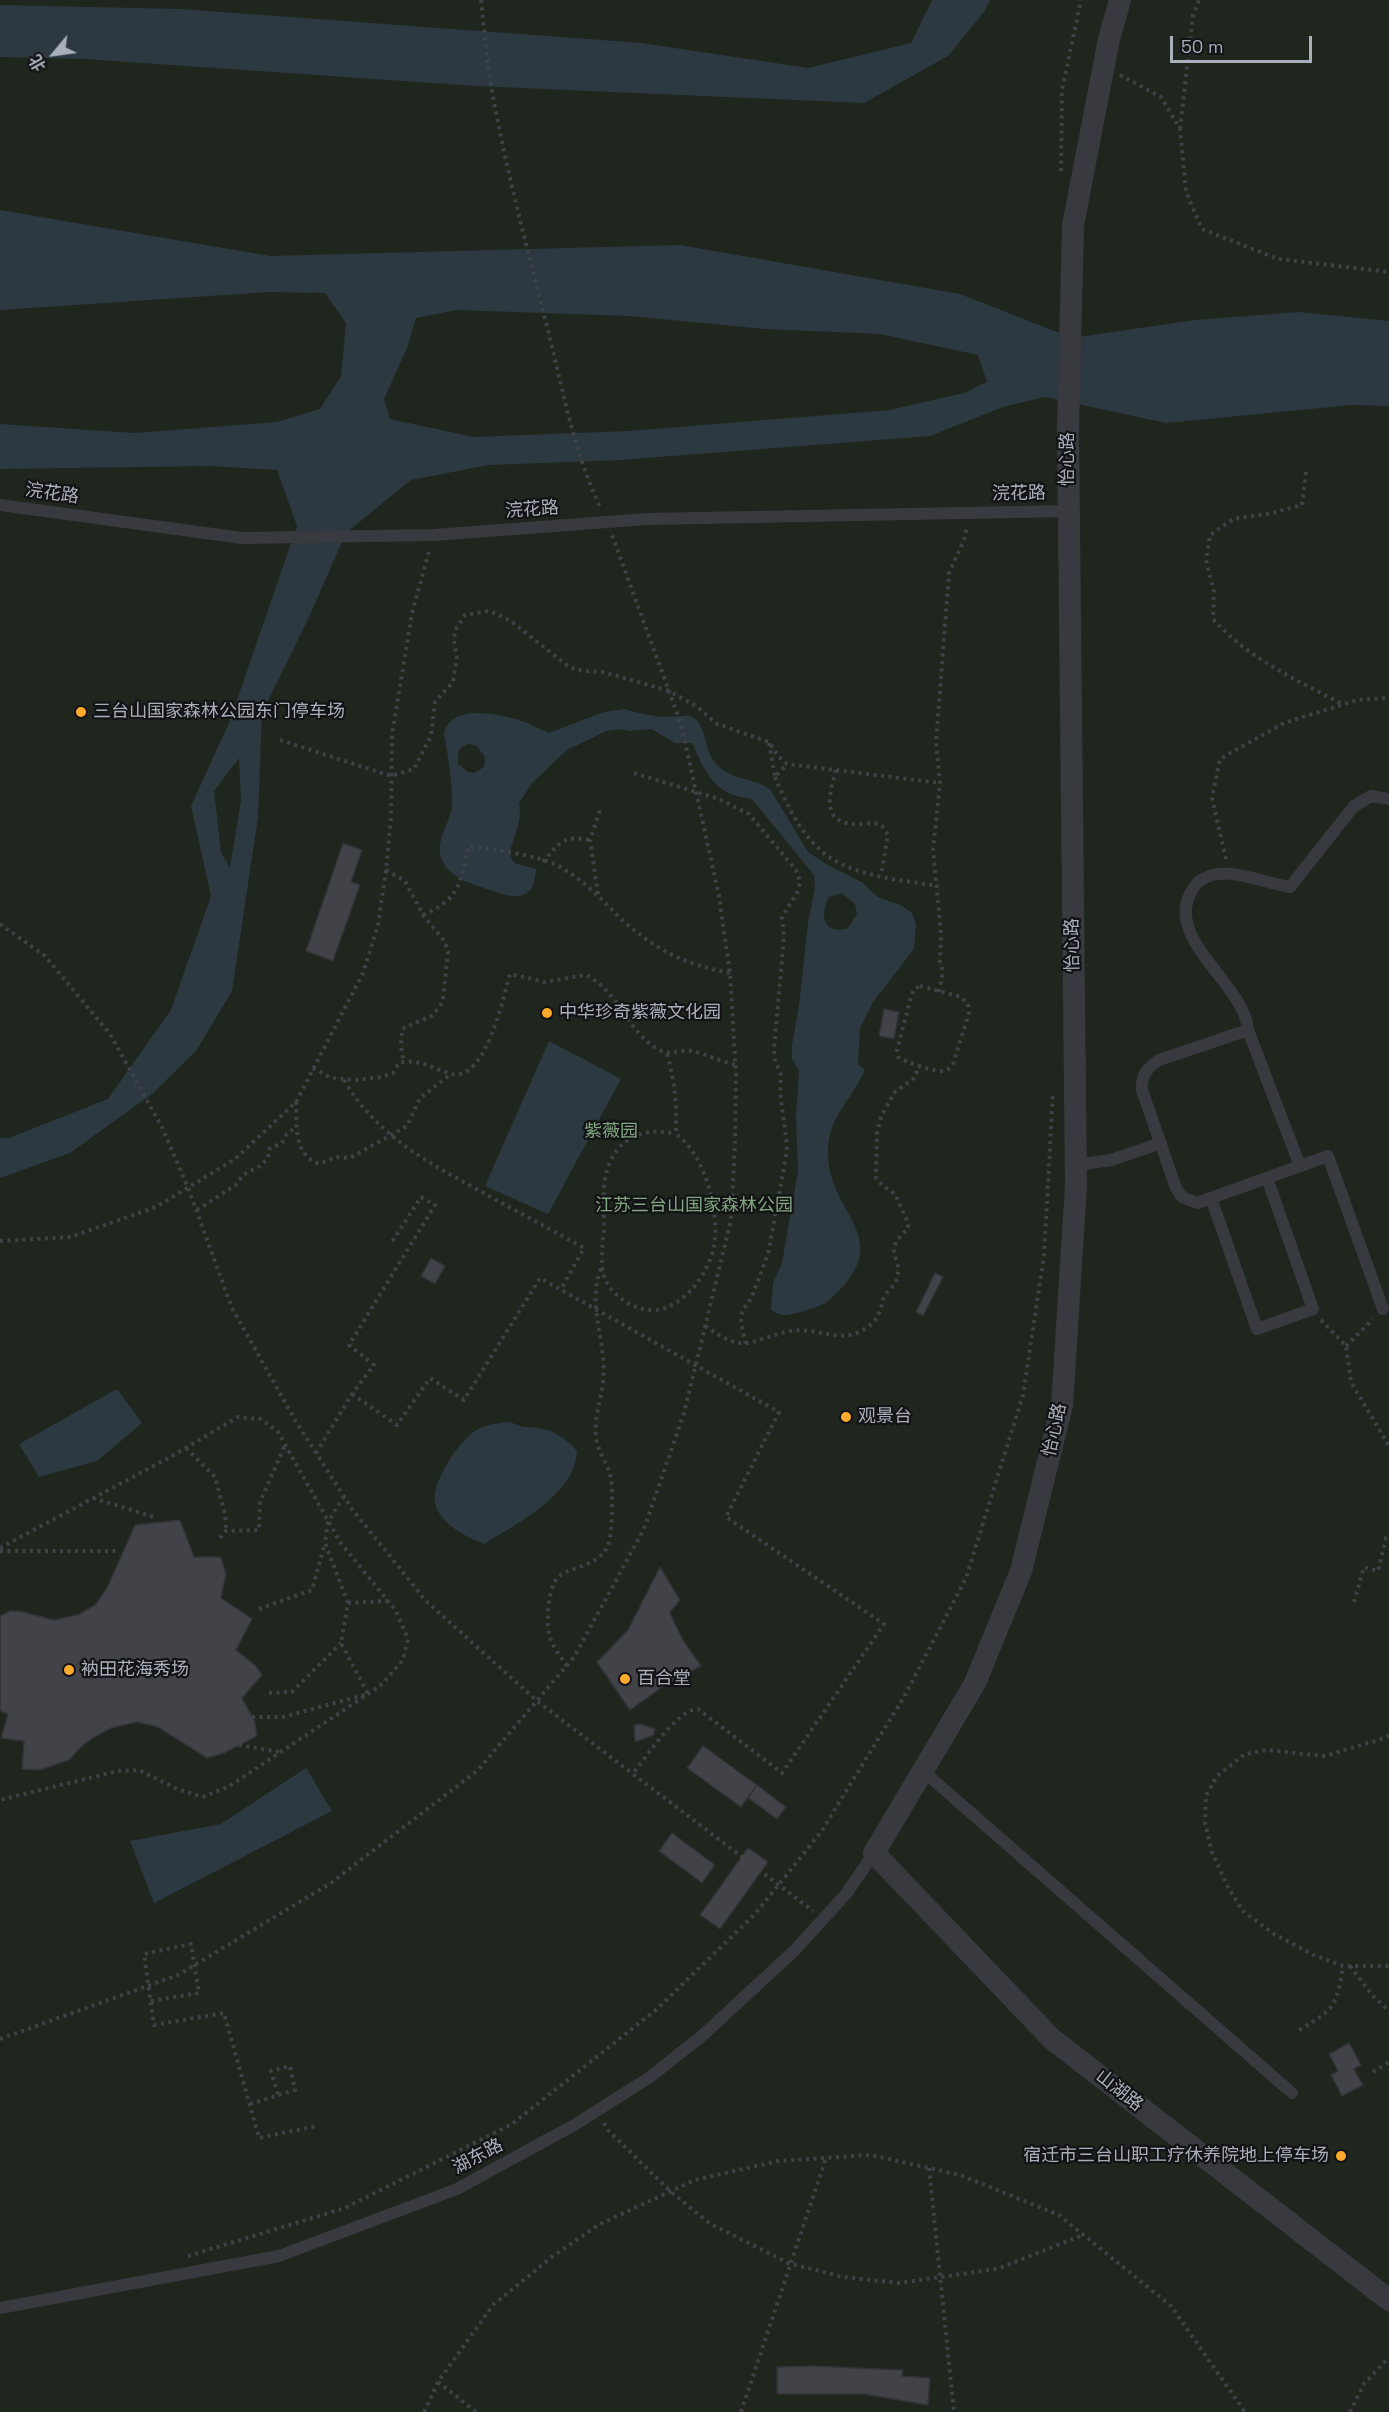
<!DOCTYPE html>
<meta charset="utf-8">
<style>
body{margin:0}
#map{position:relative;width:1389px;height:2412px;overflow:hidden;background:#18181b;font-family:"Space Grotesk","Noto Sans SC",sans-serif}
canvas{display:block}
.north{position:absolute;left:24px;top:24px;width:60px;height:60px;-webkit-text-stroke:4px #131316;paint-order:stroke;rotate:241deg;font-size:16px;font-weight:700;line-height:24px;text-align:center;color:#aab0bb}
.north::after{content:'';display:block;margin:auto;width:21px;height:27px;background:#aab0bb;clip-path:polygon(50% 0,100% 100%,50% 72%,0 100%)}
.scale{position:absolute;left:1170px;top:36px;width:142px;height:27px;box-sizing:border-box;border:3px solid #aab0bb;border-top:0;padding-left:8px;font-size:18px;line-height:21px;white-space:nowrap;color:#aab0bb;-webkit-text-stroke:4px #131316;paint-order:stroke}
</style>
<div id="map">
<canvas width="1389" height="2412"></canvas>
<div class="north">北</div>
<div class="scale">50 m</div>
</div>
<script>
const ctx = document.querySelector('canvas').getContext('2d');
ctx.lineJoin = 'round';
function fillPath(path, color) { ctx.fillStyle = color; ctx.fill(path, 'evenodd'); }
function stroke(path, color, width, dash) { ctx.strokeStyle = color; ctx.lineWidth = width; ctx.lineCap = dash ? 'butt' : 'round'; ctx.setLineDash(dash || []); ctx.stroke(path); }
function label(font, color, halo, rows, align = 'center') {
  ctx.font = font + ' "Space Grotesk","Noto Sans SC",sans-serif'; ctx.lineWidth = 4.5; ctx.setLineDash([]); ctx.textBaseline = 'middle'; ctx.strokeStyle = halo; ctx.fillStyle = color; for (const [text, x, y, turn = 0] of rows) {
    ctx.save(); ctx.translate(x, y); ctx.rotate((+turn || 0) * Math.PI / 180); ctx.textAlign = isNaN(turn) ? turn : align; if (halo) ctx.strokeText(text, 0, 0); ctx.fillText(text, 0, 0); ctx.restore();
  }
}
fillPath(new Path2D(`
 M0 0H1389V2412H0Z`), '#1e261e');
fillPath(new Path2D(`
 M932 0H990L984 12 948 56 864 103 476 86 85 59 0 57V5L181 9 642 43 808 68 911 43Z
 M0 210 270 256 680 245 960 294 1072 338 1195 320 1299 312 1389 321V406L1351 405 1166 423 1045 397 1003 407 930 436 620 460 489 465 411 480 346 533 310 615 262 713 258 817 232 991 196 1051 152 1094 70 1153 0 1178V1138H9L108 1099 171 1010 211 896 191 806 229 723 297 526 277 470 209 466 0 469V424L135 433 277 422 320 409 341 376 346 323 325 293 269 292 0 310ZM456 310 629 316 765 329 880 334 978 355 987 382 964 393 890 410 628 431 473 437 390 419 384 399 407 348 416 318ZM239 758 241 801 230 868 221 853 214 791Z
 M624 709C638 713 652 716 666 717 673 717 682 715 690 716 705 720 705 749 713 760 728 781 753 777 770 789L808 852 826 864 863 883 878 897 902 906 912 913 916 924 914 949 873 1002 860 1028 858 1064 865 1070C851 1101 828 1117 828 1152 827 1216 902 1238 827 1302 822 1306 791 1316 783 1315 780 1315 774 1311 771 1310L773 1283 782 1263 798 1171 796 1117 799 1071 792 1059V1045L799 1006 808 923 815 888 814 875 752 799C714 795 707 775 692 743H675L651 729 630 731 620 729 606 731 567 750 532 783 519 803 520 814 518 827 509 853 514 863 536 869C534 905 512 898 487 889 472 884 452 878 444 864 432 844 449 826 452 807 454 792 447 749 444 733 452 703 497 714 519 720 529 723 539 729 549 733L604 712ZM469 744 477 746 485 757 484 767 474 773 468 772 458 764C458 753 457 747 469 744ZM842 893 855 904 857 914 847 929C822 934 820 914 829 897Z
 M549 1041 621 1079 548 1214 485 1186Z
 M117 1389 142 1423 97 1461 39 1477 19 1444Z
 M511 1422C523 1429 527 1426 539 1428 554 1430 569 1441 577 1451 576 1494 515 1525 484 1544 466 1537 439 1523 435 1503 431 1483 458 1442 475 1431 485 1424 499 1423 511 1422Z
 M306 1768 332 1811 154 1903 130 1841 221 1824Z`), '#2d3940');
const building = new Path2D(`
 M343 843 362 850 351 882 360 885 333 961 306 951Z
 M884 1009 899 1012 894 1039 879 1036Z
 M431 1258 445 1266 435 1284 421 1276Z
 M935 1273 943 1277 923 1316 916 1312Z
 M180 1520 194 1557H221L226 1574 221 1598 252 1619 236 1650 256 1666 262 1675 242 1698 255 1722 257 1736 224 1753 207 1758 158 1727 137 1722 111 1728 93 1738 81 1747 69 1760 40 1770 22 1769 24 1741 1 1738 8 1714 0 1711V1616L10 1611H19L54 1620 80 1614 96 1604 107 1588 135 1525Z
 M660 1567 680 1600 670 1612 674 1622 683 1640 701 1666 668 1683 630 1710 597 1662 628 1630Z
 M641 1724 655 1729 654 1735 635 1742 634 1725Z
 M703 1746 757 1785 741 1807 687 1768Z
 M757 1785 786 1807 777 1819 748 1798Z
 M672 1833 715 1865 702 1883 659 1851Z
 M748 1848 768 1862 720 1929 700 1915Z
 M1349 2043 1361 2065 1354 2069 1363 2085 1342 2096 1331 2075 1338 2071 1329 2054Z
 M811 2366 903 2370 902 2376 930 2378 928 2405 863 2394H777V2367Z`);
fillPath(building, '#424348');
stroke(building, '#323237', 1.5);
stroke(new Path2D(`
 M481 0C485 39 489 79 497 117 511 189 530 259 548 330 563 391 574 452 601 509
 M1120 75 1161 97 1180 129 1186 192 1202 229 1278 259 1389 272
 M1180 129 1193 15 1199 0
 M1061 171 1062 90 1081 0
 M1306 472 1302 505 1273 513 1233 519 1210 535 1206 560 1214 592 1213 619C1247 658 1297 680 1342 704
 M280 740 391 776 414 769 431 736 435 702 453 682 457 657 454 641 455 630 465 615 490 611 511 621 569 667 582 671 603 672 669 691 696 706 717 724 769 742 779 757 787 764 940 783
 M769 743 775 777 787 764
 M836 770C827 800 822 827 864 824 871 823 877 822 883 827 885 829 886 832 888 834L881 876
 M634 773 719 799 749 814 796 870 800 881 798 891 782 917 784 937 774 1049 775 1060 781 1075 780 1093 787 1145 786 1157 768 1254 751 1299 742 1311 741 1323 746 1345
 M775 777C786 804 802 836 826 855 856 877 902 880 938 886
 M1226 859 1212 798 1220 759 1284 723 1357 700 1389 698
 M543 862C560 842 563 835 590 840
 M386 870 405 881 423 915 445 942 448 952 443 999 440 1007 431 1016 402 1029 401 1047 404 1062
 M598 894 590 840 600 810
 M423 915C462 898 458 884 469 846 497 851 538 854 562 868 584 881 601 898 618 916 653 949 683 964 730 973
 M0 924 45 956 110 1034 162 1127 188 1188 232 1308 295 1420 352 1509 426 1601 537 1701 813 1911
 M920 986 961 997 968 1004 969 1013 953 1064C950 1068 947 1071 941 1071 931 1071 906 1062 898 1057L897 1050 911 997 914 989Z
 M939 992 943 972 940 962 941 934 933 849 940 783 936 742 949 573 964 540 967 526
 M667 1054C676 1086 676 1101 676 1134 705 1154 720 1212 714 1246 709 1271 690 1299 665 1308 643 1316 614 1300 605 1279 599 1264 603 1244 604 1228 604 1215 603 1201 604 1187 607 1146 636 1124 676 1134
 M313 1068 331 1078 357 1080 382 1077 393 1073 399 1063C421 1058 432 1069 452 1074 486 1081 503 998 510 974L545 982 586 975C617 990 627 1030 656 1048 672 1058 676 1049 692 1051 703 1053 722 1062 736 1065
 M344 1080C377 1136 427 1162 482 1192 516 1211 550 1229 584 1248L561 1289
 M296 1102C297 1126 293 1156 320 1164L335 1157 350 1158 407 1126 420 1098 451 1074
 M197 1210 236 1185 243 1175 260 1166 268 1158 269 1149 282 1143 287 1134 296 1127
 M0 1241 71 1237 156 1207 235 1159 296 1102 363 973 378 925 386 870 391 818 392 735 412 613 430 548
 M1321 1320 1346 1346 1351 1382 1389 1446
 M705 1326C748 1355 745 1341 790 1331 811 1327 834 1340 854 1334 865 1330 877 1322 880 1310 882 1306 882 1302 884 1297 887 1291 895 1286 897 1279 903 1256 881 1252 908 1229V1223L895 1194 882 1185 876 1178 877 1133 881 1117 894 1093 914 1078 920 1065
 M1346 1346 1373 1319
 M352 1394 397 1425 430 1378 464 1400 540 1278 779 1412 726 1517 884 1624 782 1773 698 1709C676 1710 647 1757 632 1774
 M186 1448 215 1477 225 1514 226 1531
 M316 1453 352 1394 374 1365 349 1345 435 1205 421 1197 390 1245
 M93 1498 154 1517
 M220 1538 226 1531 259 1530 260 1502 285 1445
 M0 1548 172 1456 238 1417 261 1419 278 1432 340 1542 396 1611 408 1639 403 1660 380 1686 228 1787 202 1797 175 1788 139 1770 118 1771 0 1800
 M0 1551H116
 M1354 1602 1364 1567 1378 1571 1386 1538H1389
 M348 1603 388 1601
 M259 1609 312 1590 325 1543
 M567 1666C560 1656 552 1646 549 1634 546 1620 548 1581 562 1574 580 1565 606 1563 610 1538 612 1525 613 1492 611 1479 609 1464 597 1452 596 1436 594 1418 601 1400 603 1382 608 1342 585 1305 602 1266
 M269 1693 292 1692 341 1643
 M252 1717H283L368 1694 341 1643 348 1603 325 1543 328 1522 344 1496
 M1389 1735 1385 1738 1325 1756 1267 1750 1245 1754 1217 1776 1206 1796 1205 1823 1212 1853 1229 1889 1243 1911 1274 1934 1314 1955 1343 1966H1389
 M239 1745 279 1752
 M1350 1966 1372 1995 1389 2011
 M151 2001 199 1993 191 1944 144 1954 154 2025 224 2013 259 2138 316 2126
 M1299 2030C1334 2010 1337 2006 1343 1966
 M0 2039 178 1975 331 1883 478 1770 574 1657 644 1529 684 1413 731 1220 735 1143 736 1075 730 973 719 896 681 724 612 535
 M1373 2072 1389 2062
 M250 2104 295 2090 290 2066 271 2071 278 2095
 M604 2123 609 2131 670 2191 709 2223 788 2263 843 2277 899 2283 997 2269 1083 2235
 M929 2168 954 2412
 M188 2256 345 2208 512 2124 657 2009 755 1914 821 1832 904 1697 966 1578 1023 1395 1044 1256 1053 1092
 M438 2382 476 2412
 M424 2412 438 2382 493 2305 553 2256 600 2224 695 2180 778 2161 871 2155 960 2175 1059 2215 1171 2306 1245 2412
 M741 2412 826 2158
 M1350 2412 1364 2384 1389 2357`), '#3f4247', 4, [3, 4.5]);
stroke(new Path2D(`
 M0 505 242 538 434 535 647 519 1069 511
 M1248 1030 1300 1166
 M1076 1165 1111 1160 1161 1143
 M1211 1198 1257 1329 1313 1309 1267 1178
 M1383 1309 1328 1156 1197 1203 1182 1197 1176 1188 1142 1090C1141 1075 1147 1068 1159 1060L1248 1030C1245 983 1159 937 1194 887 1201 876 1219 872 1231 874 1251 876 1271 884 1290 887L1354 806 1371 796 1389 799
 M923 1771 1292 2093
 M0 2308 279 2256 457 2189 576 2124 650 2077 703 2035 794 1951 846 1894 874 1853`), '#393a40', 12);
stroke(new Path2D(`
 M1120 0 1109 39 1073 225 1068 430 1076 1186 1062 1405 1021 1571 975 1683 874 1853 1052 2039 1389 2300`), '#393a40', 22);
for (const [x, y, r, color] of [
 [81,712,6,"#feaa2d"],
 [547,1013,6,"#feaa2d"],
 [846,1417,6,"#feaa2d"],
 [69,1670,6,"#feaa2d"],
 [625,1679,6,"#feaa2d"],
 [1341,2156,6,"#feaa2d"]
]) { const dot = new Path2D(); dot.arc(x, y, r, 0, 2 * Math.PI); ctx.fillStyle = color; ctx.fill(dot); stroke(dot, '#131316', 2); }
label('18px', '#aab0bb', '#131316', [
 ["怡心路",1068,459,-90],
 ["浣花路",52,494,8],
 ["浣花路",1019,494,-1],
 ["浣花路",532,510,-4],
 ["怡心路",1073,945,-91],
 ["怡心路",1055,1430,-78],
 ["山湖路",1119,2091,38],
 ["湖东路",478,2157,-28]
]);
label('18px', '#aab0bb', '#131316', [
 ["三台山国家森林公园东门停车场",93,712],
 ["中华珍奇紫薇文化园",559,1013],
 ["观景台",858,1417],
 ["衲田花海秀场",81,1670],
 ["百合堂",637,1679],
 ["宿迁市三台山职工疗休养院地上停车场",1329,2156,"right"]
], 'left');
label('18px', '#80a77f', '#131316', [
 ["紫薇园",611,1132],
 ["江苏三台山国家森林公园",694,1206]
]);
</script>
